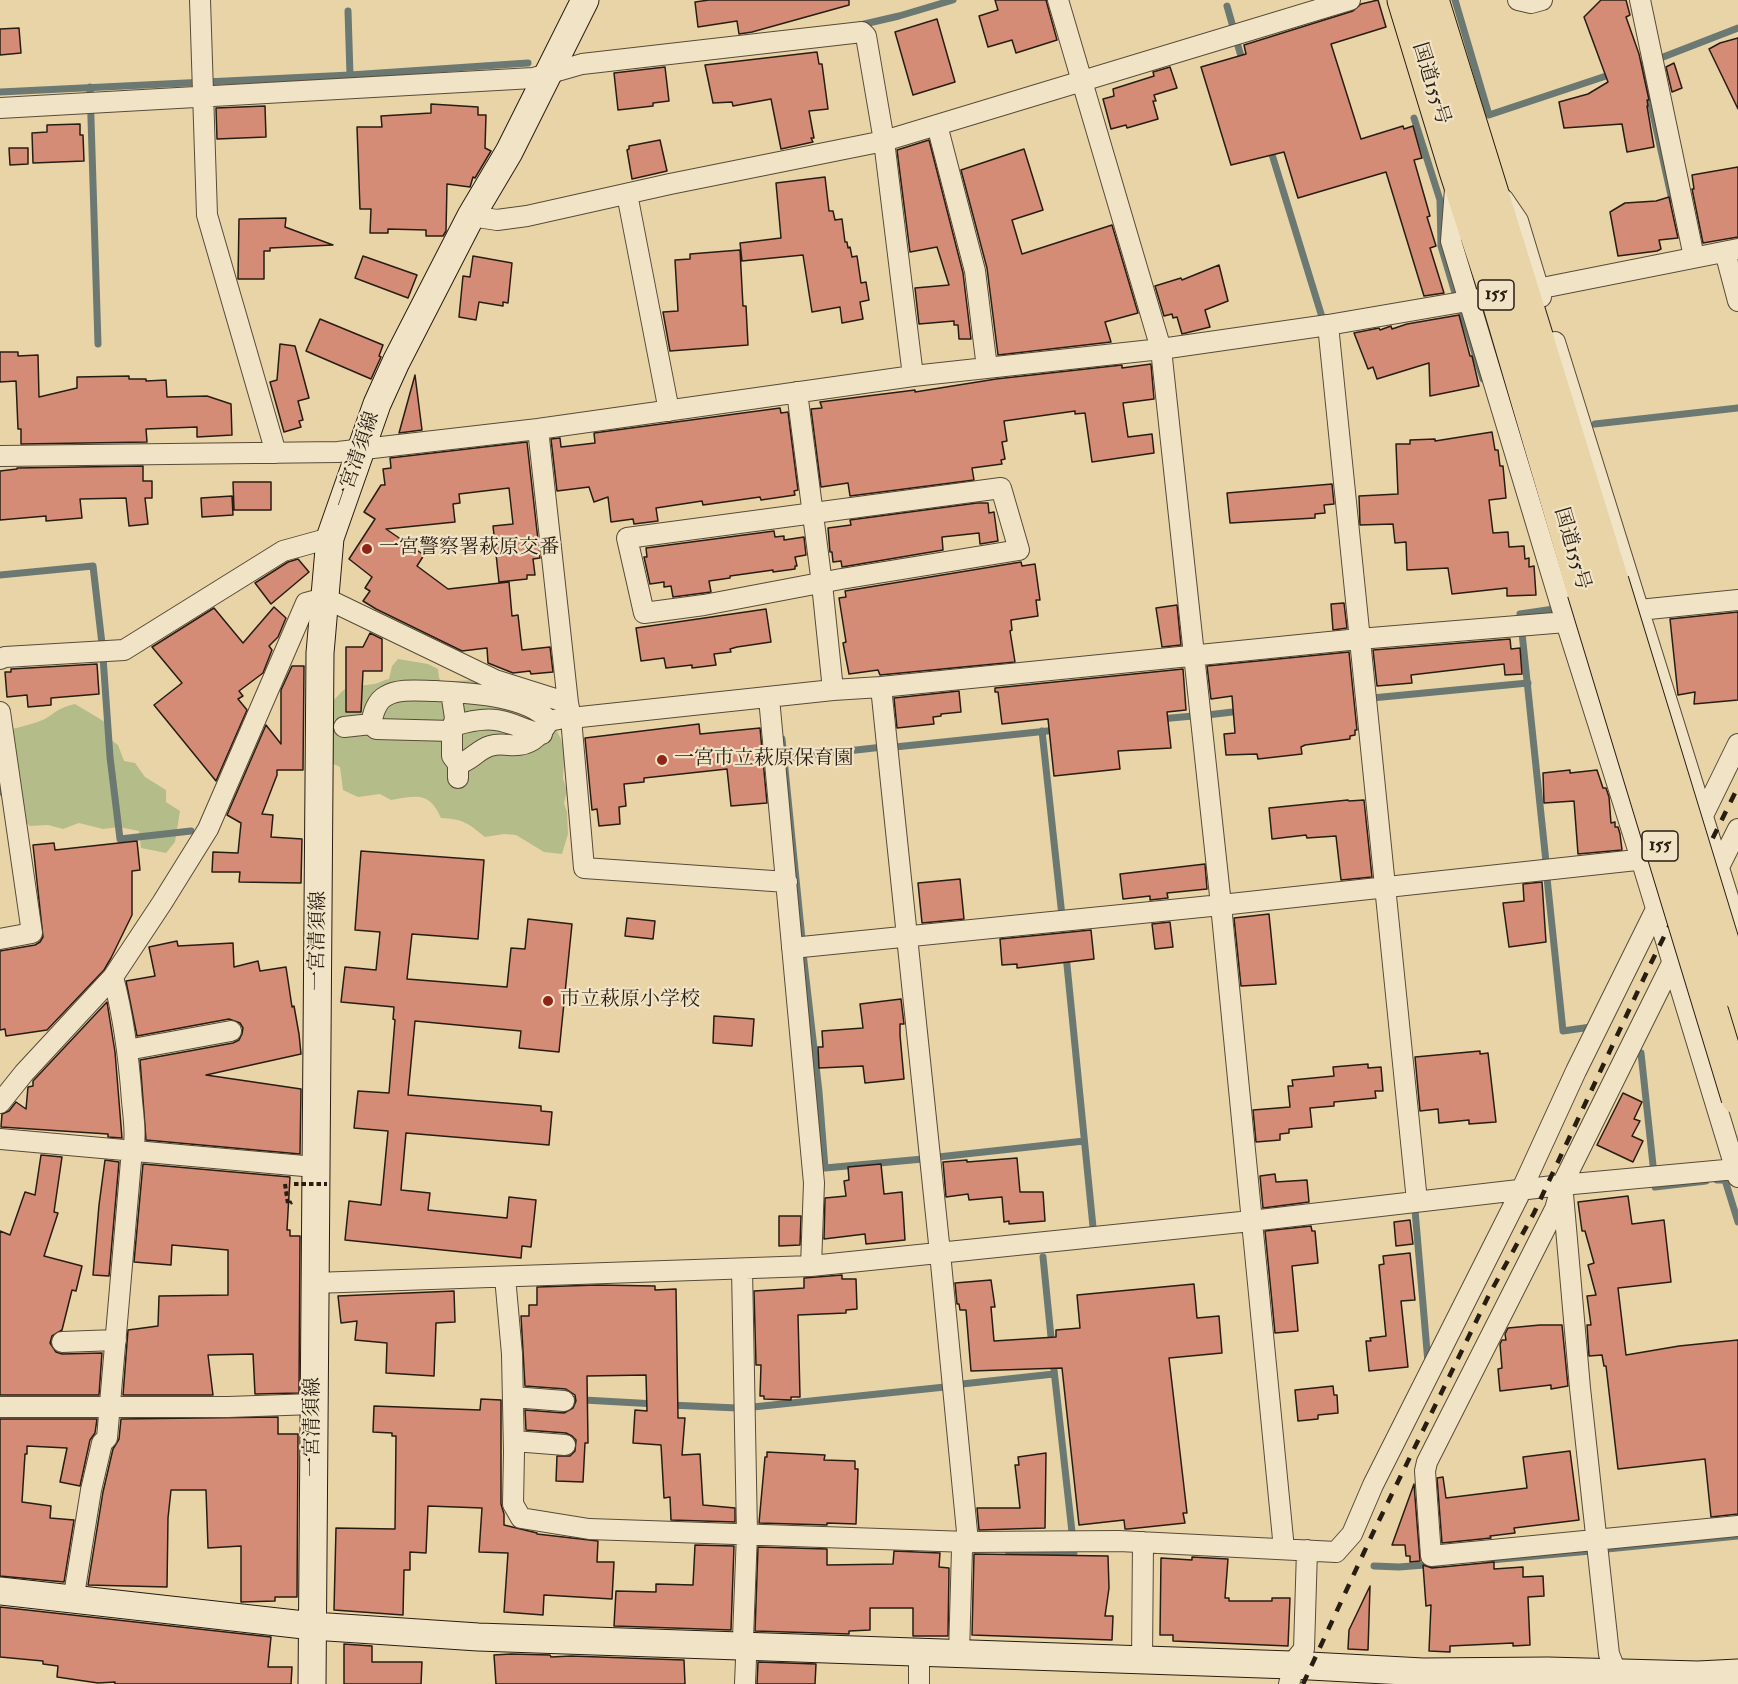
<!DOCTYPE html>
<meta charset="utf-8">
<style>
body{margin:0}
canvas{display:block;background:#e9d4a7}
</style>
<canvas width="1738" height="1684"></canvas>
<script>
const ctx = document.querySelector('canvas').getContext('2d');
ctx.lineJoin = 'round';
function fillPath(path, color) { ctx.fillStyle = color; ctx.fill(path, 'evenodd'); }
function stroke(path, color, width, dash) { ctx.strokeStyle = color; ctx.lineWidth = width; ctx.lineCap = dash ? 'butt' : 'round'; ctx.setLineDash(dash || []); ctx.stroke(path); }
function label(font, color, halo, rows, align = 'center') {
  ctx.font = font + ' "IM FELL Double Pica","Noto Serif JP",serif'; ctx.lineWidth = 4.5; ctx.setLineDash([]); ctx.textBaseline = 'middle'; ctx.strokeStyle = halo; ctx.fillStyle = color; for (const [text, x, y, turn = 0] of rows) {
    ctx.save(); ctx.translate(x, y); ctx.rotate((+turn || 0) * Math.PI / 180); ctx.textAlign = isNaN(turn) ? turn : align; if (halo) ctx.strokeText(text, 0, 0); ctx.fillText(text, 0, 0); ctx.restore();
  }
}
fillPath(new Path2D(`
 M398 659 428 664 438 669 439 678 445 686 455 681 474 680 495 690 528 716 532 726H554L561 739 564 750 575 754 564 764 563 778 567 791 564 803 567 812 568 834 562 854 544 852 516 835 504 834 485 837C468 823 463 819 441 818 429 791 416 796 391 800L380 794 358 797 343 790 340 767 329 762 326 722 333 710V701C351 680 351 688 374 684 379 683 384 680 389 679L392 666Z
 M75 704 105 722 107 737 118 745 124 761 135 763 145 777 166 790V802L180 811 175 842 166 853 141 848 139 831 119 827 103 829 79 823 63 829 48 825 30 826 20 817 12 729C23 726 34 724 45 719 58 711 58 708 75 704Z`), '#b4bd89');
stroke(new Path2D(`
 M1455 0 1489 115 1612 74
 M1227 6 1233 27
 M348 11 350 75
 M860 25 899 16 953 0
 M1236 39 1243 63
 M1658 59 1738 28
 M1634 67 1642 64 1672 200
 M90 87 98 344
 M0 92 350 75 528 63
 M1414 118 1440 200 1441 246 1455 293
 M1270 148 1322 317
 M1461 310 1483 379
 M1595 424 1738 408
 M0 575 93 566 102 644
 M1520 614 1554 609 1553 605
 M1522 633 1546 862
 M103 657 110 757 120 839 191 831
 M1372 698 1528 683
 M1207 715 1241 711
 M1160 719 1193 716
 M1042 731 1062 916
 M782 739 802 939
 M895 747 1057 730
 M785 758 883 747
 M0 789 2 788V792H0
 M1547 878 1563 1031 1591 1027
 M803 953 819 1092 825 1168 923 1159
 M1066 955 1093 1227
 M1641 1053 1653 1165
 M938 1157 1084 1141
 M1717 1180H1725L1738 1222
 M1655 1187 1706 1181
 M1415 1210 1428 1363
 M1043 1257 1052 1347
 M1053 1361 1072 1532
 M962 1384 1054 1374
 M566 1399 656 1404
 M670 1405 737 1408
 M753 1407 945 1387
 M1607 1549 1738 1536
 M1008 1551 1074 1553
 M1490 1560 1591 1551
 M1374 1566 1399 1567 1437 1564`), '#6c7972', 7);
const building = new Path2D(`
 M709 0H849V5L752 32 739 34 737 21 698 27 695 2Z
 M995 0H1046L1057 40 1016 53 1012 40 988 47 979 16 998 10Z
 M1378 0 1386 27 1331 44 1361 139 1403 126 1404 129 1413 126 1422 158 1414 160 1430 216 1427 217 1436 246 1430 248 1444 293 1424 296 1386 172 1298 198 1284 152 1231 165 1201 67 1246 54 1244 45 1353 11 1361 4Z
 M1601 0H1626L1630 15 1626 17 1639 54 1649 100H1647L1648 106H1647L1654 147 1627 152 1622 124 1564 128 1559 102 1588 94 1608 82 1584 17Z
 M937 19 955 82 913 95 895 32Z
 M19 28 21 53 0 55V29Z
 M1738 38V109L1709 49 1720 43Z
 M817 52 819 64H822L828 109 809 111 814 138H811L813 142 781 149 771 99 733 106 732 102 713 103 705 65Z
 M1674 63 1682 88 1672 92 1666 67Z
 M665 67 669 101 653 103V106L618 110 614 73Z
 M1170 67 1177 88 1154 95 1156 101H1153L1158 119 1127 128 1126 125 1111 129 1103 99 1114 96 1113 89 1154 76 1153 72Z
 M431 104 478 107V115H486L485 148 491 151 475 178 473 177 470 187 447 184 446 231 443 236H426V230L388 229V233H370L371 209H360L357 127H382L381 116 431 113Z
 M265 106 266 137 217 139 216 108Z
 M80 124V135H83L84 161 33 163 32 133 47 132V125Z
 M660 140 667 171 632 179 627 150 629 149V146Z
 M929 140 963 273 971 339H959L958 325H954V321L919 324 915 288 949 285 937 247 910 252 897 150Z
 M9 148H28V164L10 165Z
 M1024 149 1043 210 1012 220 1022 254 1112 225 1138 313 1105 322 1111 342 998 355 987 268 961 170Z
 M1738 167V237L1703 243 1692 189H1694L1692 175Z
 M825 177 829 211H833L835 220 842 219 845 242H847L848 248 850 247 852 257 857 256 861 283 866 282 869 300 860 302 863 319 842 323 840 307 812 312 803 255 742 261 740 243 781 238 776 183Z
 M1669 197 1678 238 1659 240 1661 249 1657 251 1618 256 1610 212 1625 203 1656 201Z
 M286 218 285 227 333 245 270 248V251H264V279H238L239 219Z
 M740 250 743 306H746L748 345 670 351 663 312 678 311 675 260 690 259V254Z
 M363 256 417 275 408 298 355 278Z
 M473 256 512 263 508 303 503 302V306L479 302 476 320 459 317 463 276 470 277Z
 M1219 265 1228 301 1205 310 1210 327 1182 334 1177 317 1173 318 1172 314 1164 316 1155 286 1181 278 1182 280Z
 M1459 315 1470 356H1472L1479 386 1430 396 1429 363 1377 379 1373 367 1368 369 1354 333 1379 328 1380 330 1391 326 1392 329 1407 324Z
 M320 319 383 345 379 356 381 357 371 379 306 351Z
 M280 344 295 346 309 398 298 401 303 420 299 421 301 427 284 432 270 382 277 380Z
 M0 352H18V356L38 355 39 397 77 388V377L129 376V379H146V381L166 380 167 397 207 396 231 404 232 435 197 437V427L146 429 147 442 21 444V429H18L16 381 0 382Z
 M1151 364 1154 399 1123 403 1128 437 1152 434 1154 453 1092 462 1085 413 1075 414V411L1004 421 1007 441 1002 442 1005 459 1001 460 1002 464 972 468 974 480 850 496 848 483 821 487 811 409 822 408 820 402 915 390V392L996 379 1122 365V368Z
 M415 375 422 430 399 433Z
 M780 408 781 413 788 412 798 490 794 491 795 495 761 500 760 497 703 505 702 501 656 508 658 521 634 524 633 519 611 522 608 497 594 502 589 487 557 491 551 439 560 438 561 447 595 443 594 433Z
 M1492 432 1495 450H1498L1500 466H1503L1506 498 1489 500 1493 533 1508 532 1509 547 1524 546 1525 559 1529 558V567L1534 566 1536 595 1507 596V588L1452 594 1448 568 1407 570 1406 542 1395 543 1393 524 1360 525 1359 496 1398 494 1396 444H1410V440L1435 439V441Z
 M527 442 540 558 533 559 535 575H527V579L499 582 493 526 513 524 509 488 459 494 460 503 453 504 455 522 386 529 424 555 417 566 448 589 509 582 512 616 518 615 522 650 550 647 553 672 531 674 530 671 513 673 488 663 487 648 462 651 376 609 363 601 370 591 365 588 372 577 349 559 375 519 364 512 381 485H385L383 469 391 468 390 458Z
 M143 466V481H152V498H145L148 524 129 526 126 498 80 499 82 518 46 521V516L0 520V471L17 469V468Z
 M233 482H271V510H234Z
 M1332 484 1334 504 1324 505 1325 513 1315 514V518L1230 523 1227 493Z
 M232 496 233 515 202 517 201 498Z
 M977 503H988L989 513 994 512 998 541 980 544 979 533 942 537 943 550 842 567 841 561 833 562 832 552H830L828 528 851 525 850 520Z
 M774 531 775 537 784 536V540L804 537 806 555 795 557 797 566H795V569L773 572V570L730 576V578L709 581 711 592 673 597 671 586 664 587V582L650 584 644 557H647L646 548Z
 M298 559 309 572 271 604 255 583 288 562Z
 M1021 562 1022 566 1035 564 1040 600H1036L1038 616 1011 620 1012 630 1010 631 1015 662 880 675 878 670 849 674 843 643 846 642 839 598 846 597 845 591Z
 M1344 603 1347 628 1333 630 1331 604Z
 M1177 605 1181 645 1162 647 1156 608Z
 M274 607 286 618 278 637 269 646 272 650 263 673 239 691 243 696 238 699 247 710 216 781 154 705 182 683 152 647 214 608 243 643Z
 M766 609 771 642 737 647 730 649 731 652 714 654 716 665 692 668V665L666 668 664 658 641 661 636 628Z
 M1738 612V700L1694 704 1695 692 1678 695 1670 619Z
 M370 633 382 639V671H363L361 712H346V647H363Z
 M1510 639 1511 649 1520 648 1522 674 1505 675 1504 664 1411 675 1412 683 1377 686 1373 650Z
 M1349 652 1357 730H1355V735L1350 736V739L1305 745 1301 747 1302 754 1258 759 1257 754 1226 755 1224 734 1235 733 1232 696 1211 699 1207 666Z
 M97 664 99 694 51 698V705L28 707 27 695 7 697 5 672H11V669Z
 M292 666H304L303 770H277V775L262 814 273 815 271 837 302 839 301 883 239 882 240 872H212L213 852 238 853 241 823 227 815 266 725 281 744V690Z
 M1183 669 1186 710 1167 712 1171 748 1118 751 1120 769 1054 776 1048 719 1002 724 998 692H995V688Z
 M959 691 961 712 941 714V716L933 717 934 724 897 728 894 698Z
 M699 724 700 734 760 728 767 803 731 806 727 769 644 778V782L624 784 626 806 619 807 620 824 599 826 597 809 592 810 585 738Z
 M1570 770V773L1597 770 1603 788H1606L1609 797 1611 823 1615 822V827H1618L1620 834 1622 850 1578 854 1574 801 1544 803 1543 773Z
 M1348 800 1349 801 1364 800 1372 877 1341 880 1336 836 1307 838 1306 835 1272 839 1269 808Z
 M137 841 140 870 132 871V915L111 958 104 970 47 1030 6 1036 5 1029 0 1030V951L35 945 40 942 43 937 33 845 54 843 55 850Z
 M361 851 484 860 478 939 412 934 407 979 507 987 511 948 525 949 528 919 572 924 559 1052 519 1048 521 1031 415 1021 408 1095 541 1106V1111L552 1112 549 1145 406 1133 401 1190 430 1193 428 1210 507 1218 509 1197 536 1200 531 1247 522 1246 521 1258 345 1240 349 1201 381 1205 388 1131 354 1128 358 1091 389 1093 395 1020 393 1019 394 1007 341 1002 345 967 376 970 380 932 355 930Z
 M1205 864 1207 889 1167 893 1168 898 1150 900V896L1123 899 1120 874Z
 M960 879 964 919 922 923 918 883Z
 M1542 882 1546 942 1509 947 1503 903 1524 901 1523 884Z
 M1269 914 1276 984 1241 986 1234 918Z
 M627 918 655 921 653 939 625 936Z
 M1170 922 1173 947 1155 949 1152 924Z
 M1091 930 1094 959 1017 968V964L1002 965 1000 939Z
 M177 941 178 946 233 943 234 967 258 961 260 971 286 967 292 1007 294 1006 299 1034 301 1054 206 1075 301 1089 300 1154 146 1140 140 1060 233 1043 239 1040 242 1034 243 1028 240 1023 229 1019 137 1036 126 981 155 976 149 947Z
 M901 999 904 1024H900V1035L904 1079 865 1083 863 1066 819 1068 818 1047H823L822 1031 863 1028 860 1004Z
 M107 1002 115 1052 122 1138 108 1137V1134L1 1127 2 1114 9 1111 16 1102 26 1109 28 1087 33 1086V1081Z
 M714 1016 754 1019 752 1046 713 1043Z
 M1480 1051V1054L1488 1053 1496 1122 1469 1124V1120L1439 1123 1438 1109 1420 1111 1415 1057Z
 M1368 1064V1068L1381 1067 1383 1091H1375L1376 1098 1334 1102V1106L1310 1108 1312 1127 1289 1129V1133L1280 1134V1140L1256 1142 1253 1110 1290 1107 1288 1086H1293L1292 1080 1334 1076 1333 1067Z
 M1623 1093 1642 1102 1634 1119 1640 1121 1632 1136 1643 1141 1633 1162 1597 1145Z
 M41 1155 62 1157 54 1212 58 1213 44 1256 82 1266 76 1291 72 1290 62 1330 52 1336 50 1343 56 1352 62 1354 102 1353 99 1395H0V1231L10 1235 25 1192 35 1195Z
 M1017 1158 1020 1192H1043L1045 1221 1009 1224V1221L1004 1222 1002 1197 969 1200 968 1194 946 1197 943 1162 967 1160V1162Z
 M105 1160 119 1162 109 1276 93 1275 99 1205Z
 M143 1164 290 1177 287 1230H290V1236H300L299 1393 255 1394 253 1354 208 1355 213 1395H123L128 1330 158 1326 159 1296 228 1295V1250L172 1245 171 1265 134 1262Z
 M881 1164 884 1194 902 1192 905 1240 866 1244 865 1234 824 1239 825 1198 846 1196 844 1181 849 1180 848 1167Z
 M1275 1174 1276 1182 1307 1180 1309 1202 1263 1208 1260 1176Z
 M1628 1196 1632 1224 1664 1220 1671 1282 1618 1288 1626 1355 1679 1346 1738 1340V1514L1711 1517 1705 1459 1618 1469 1606 1366H1604L1602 1355 1589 1356 1587 1325H1591L1587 1296 1596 1295 1588 1265 1594 1263 1585 1231H1582L1578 1202Z
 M779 1216H801L800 1245 779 1246Z
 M1410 1220 1413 1244 1396 1246 1394 1222Z
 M1311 1226 1312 1231H1315L1318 1263 1292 1266 1298 1331 1275 1333 1265 1231Z
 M1410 1253 1415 1300 1401 1301 1408 1367 1369 1371 1366 1341H1371L1370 1338 1386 1336 1379 1265 1384 1264 1383 1256Z
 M842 1275V1279H856L857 1309 846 1310V1313L798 1315 800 1397H791V1400L764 1399V1396H760L761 1365H756L754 1291 804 1288V1278Z
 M991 1280 995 1307H991L994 1341 1056 1337V1330L1080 1328 1077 1295 1194 1284 1197 1318 1219 1316 1222 1353 1169 1358 1187 1513H1183L1185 1523 1128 1529H1125L1124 1520 1079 1525 1062 1368 971 1371 966 1310H960L959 1304H957L955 1283Z
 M597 1285 655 1286V1290L676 1289 678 1418H685L682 1455 700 1454 703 1505 735 1508V1522L671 1520 670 1497 664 1498 661 1445 633 1443 635 1410 647 1411 646 1375 587 1376 588 1443H585L583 1482 556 1481 557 1456H570L575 1451 576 1440 572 1436 566 1433 526 1430 525 1410 564 1413 573 1408 576 1401 575 1395 566 1389 525 1386 521 1316H529V1305H537V1287Z
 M454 1291 455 1322 436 1323 434 1376 386 1373 387 1343 355 1340 357 1321 341 1323 338 1296Z
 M1540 1325H1562L1568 1386 1551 1389V1385L1500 1391 1498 1369 1502 1368 1500 1344 1502 1340H1506L1505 1334 1508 1328Z
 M1333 1386 1334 1395H1337L1338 1413 1318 1415V1419L1298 1421 1295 1390Z
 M481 1399 501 1400V1504L504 1514V1525L537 1533V1534L598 1541 597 1562H614L612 1599 544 1595 543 1615 504 1612 508 1553 479 1552 482 1508 428 1506 426 1553 410 1552V1570H404L403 1615 334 1610 336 1528 395 1529 396 1436H392V1433L373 1432 374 1406 480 1410Z
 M278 1417V1434H298L297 1597H275V1601L241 1602V1546L208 1548 206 1490H171L168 1518 167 1587 88 1585 103 1492 113 1449 119 1439 121 1419Z
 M0 1419H97L95 1433 90 1440 80 1486 60 1482 67 1448 27 1446V1454H25L22 1502 51 1506 50 1518 74 1520 64 1582 0 1576Z
 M1570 1451 1579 1520 1514 1528 1515 1533 1490 1536 1491 1538 1442 1543 1437 1478 1443 1477 1446 1498 1527 1488 1523 1457Z
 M767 1452 825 1455 824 1460 855 1461V1469H858L856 1524 827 1523V1525L759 1523 765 1457H767Z
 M1046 1453 1045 1528 979 1530 977 1508H1020L1015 1465H1019L1018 1457Z
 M1414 1484 1420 1561 1410 1562V1556H1406L1405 1545H1392Z
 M695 1545 734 1546 731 1630 614 1626 616 1591 656 1592V1584L693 1585Z
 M758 1547 827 1549V1565L893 1564 894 1551 940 1553 939 1567 949 1568 948 1636H913V1608H870V1630L849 1631V1634L755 1631Z
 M974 1554 1108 1556 1109 1588 1105 1616H1113L1112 1640 972 1635Z
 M1192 1557 1228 1559 1225 1598H1229V1601H1272V1598H1290L1288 1646 1173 1641V1635H1160L1161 1558 1192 1560Z
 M1494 1562V1569L1523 1567V1577L1543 1576 1544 1596 1528 1597 1530 1645 1513 1646V1643L1450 1646V1652L1429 1651 1431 1605 1426 1606 1423 1565 1432 1568Z
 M1370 1586 1368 1650 1348 1649 1349 1630Z
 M0 1607 271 1637 268 1667H292L291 1684H115V1682L98 1683 57 1677 58 1666 43 1664V1661L0 1657Z
 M344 1644 372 1646V1662H422L421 1684H344Z
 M511 1654 550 1655 551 1657 571 1656 684 1660 685 1684H496L494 1655Z
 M758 1662 816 1664 815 1684H757Z`);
fillPath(building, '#d48c77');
stroke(building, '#281d13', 1.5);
const street = new Path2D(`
 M200 0 207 215 276 453
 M1058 0 1161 349 1221 905 1284 1549
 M1518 0 1531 3 1542 0
 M1640 0 1694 257
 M0 108 533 78 582 64 862 32 866 36 884 141 913 376
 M937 125 975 271 987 368
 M1455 189 1451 241 1566 622 1641 859 1738 1177
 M627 194 669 411
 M1503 199 1518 221 1541 297
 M471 216 497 220 527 216 670 184 884 141 1350 0
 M1725 252 1738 301
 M1527 291 1738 249
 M1328 325 1417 1201
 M1555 342 1738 929
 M797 392 822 584 833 690
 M538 429 568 703 571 718 584 868 787 882
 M0 456 338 452 538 429 913 376 1161 349 1328 325 1497 296
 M1001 488 1019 550 841 579 704 605 644 613 627 538Z
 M1639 610 1738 600
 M0 659 5 657 124 650 283 551 330 538
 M881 687 940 1253 968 1542 962 1549 959 1654
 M451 692 455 718 452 731V756L458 764V778
 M769 698 814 1183 811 1266
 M0 712 32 933 0 939
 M571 718 833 690 881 687 1359 639 1566 622
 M453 726C466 722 481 718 496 720 512 722 526 731 542 734
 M344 727 371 724
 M452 731 376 729 371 724C373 714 376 701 386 696 399 688 421 691 436 691 468 693 528 695 549 721
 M458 764C471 761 477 750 490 746 496 744 502 744 509 745 529 747 539 738 549 721L559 719
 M1691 840 1738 744
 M1707 891 1738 829
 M1688 931 1562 1185 1555 1209 1427 1462 1425 1471 1431 1556 1738 1526
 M792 948 1221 905 1655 858
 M127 1050 231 1031
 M0 1103 24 1073 113 977 162 903 208 829 306 603 325 598 495 680 568 703
 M0 1139 315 1167
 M1563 1194 1580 1388 1609 1654 1617 1674
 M742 1269 747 1533 743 1638 746 1659 745 1684
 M505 1277 512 1354 514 1452 513 1504 521 1518 589 1529 968 1542 1119 1541 1336 1552 1352 1534 1373 1485 1521 1191 1576 1071 1672 877
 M314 1283 811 1266 1251 1221 1562 1185 1736 1169
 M62 1342 116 1340
 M513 1397 564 1401
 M0 1407H228L314 1404
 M514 1441 565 1445
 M73 1601 91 1490 102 1443 107 1438 131 1161C137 1141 134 1121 132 1101 129 1059 124 1018 113 977
 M1142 1660 1143 1542
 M919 1684V1653
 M1289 1684 1293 1670 1291 1665 1304 1649 1307 1550`);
const secondary = new Path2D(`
 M0 1591 313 1626 478 1637 1291 1665 1423 1672 1548 1671 1698 1675 1738 1673
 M312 1684 320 653 330 538 377 404 396 362 471 216 509 152 585 0`);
const highway = new Path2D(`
 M1404 0 1456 171 1497 296 1584 592
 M1432 0 1612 581`);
stroke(street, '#584b38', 22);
stroke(secondary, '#281d13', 29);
stroke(highway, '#281d13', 35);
stroke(new Path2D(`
 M285 1184 288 1204 292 1202`), '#281d13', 4, [4.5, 3]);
stroke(street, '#f1e3c6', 20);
stroke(secondary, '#f1e3c6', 27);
stroke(highway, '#e9d4a7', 33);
stroke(new Path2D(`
 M1303 1684 1372 1535 1489 1295 1534 1213 1651 963 1738 787`), '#281d13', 4.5, [10, 10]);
const highwayBridge = new Path2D(`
 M1612 581 1738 993
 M1584 592 1738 1098`);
stroke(highwayBridge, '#281d13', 35, []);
stroke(new Path2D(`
 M294 1184H327`), '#281d13', 4, [4.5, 3]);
stroke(highwayBridge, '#e9d4a7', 33);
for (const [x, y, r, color] of [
 [367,549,6,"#8f2418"],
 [662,760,6,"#8f2418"],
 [548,1001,6,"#8f2418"]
]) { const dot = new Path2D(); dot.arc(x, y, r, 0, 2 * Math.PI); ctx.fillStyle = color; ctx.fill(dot); stroke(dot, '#f1e3c6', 2); }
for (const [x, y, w] of [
 [1496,295,36],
 [1660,846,36]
]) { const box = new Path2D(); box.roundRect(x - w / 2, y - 15, w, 30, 4.5); ctx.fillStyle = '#f1e3c6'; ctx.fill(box); stroke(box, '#281d13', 1.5); }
label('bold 18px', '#281d13', null, [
 ["155",1496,295],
 ["155",1660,846]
]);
label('20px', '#281d13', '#f1e3c6', [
 ["国道155号",1430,84,73],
 ["一宮清須線",358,460,-71],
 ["国道155号",1571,549,74],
 ["一宮清須線",319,941,-89],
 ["一宮清須線",314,1427,-90]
]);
label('20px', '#281d13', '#f1e3c6', [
 ["一宮警察署萩原交番",379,549],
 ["一宮市立萩原保育園",674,760],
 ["市立萩原小学校",560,1001]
], 'left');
</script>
